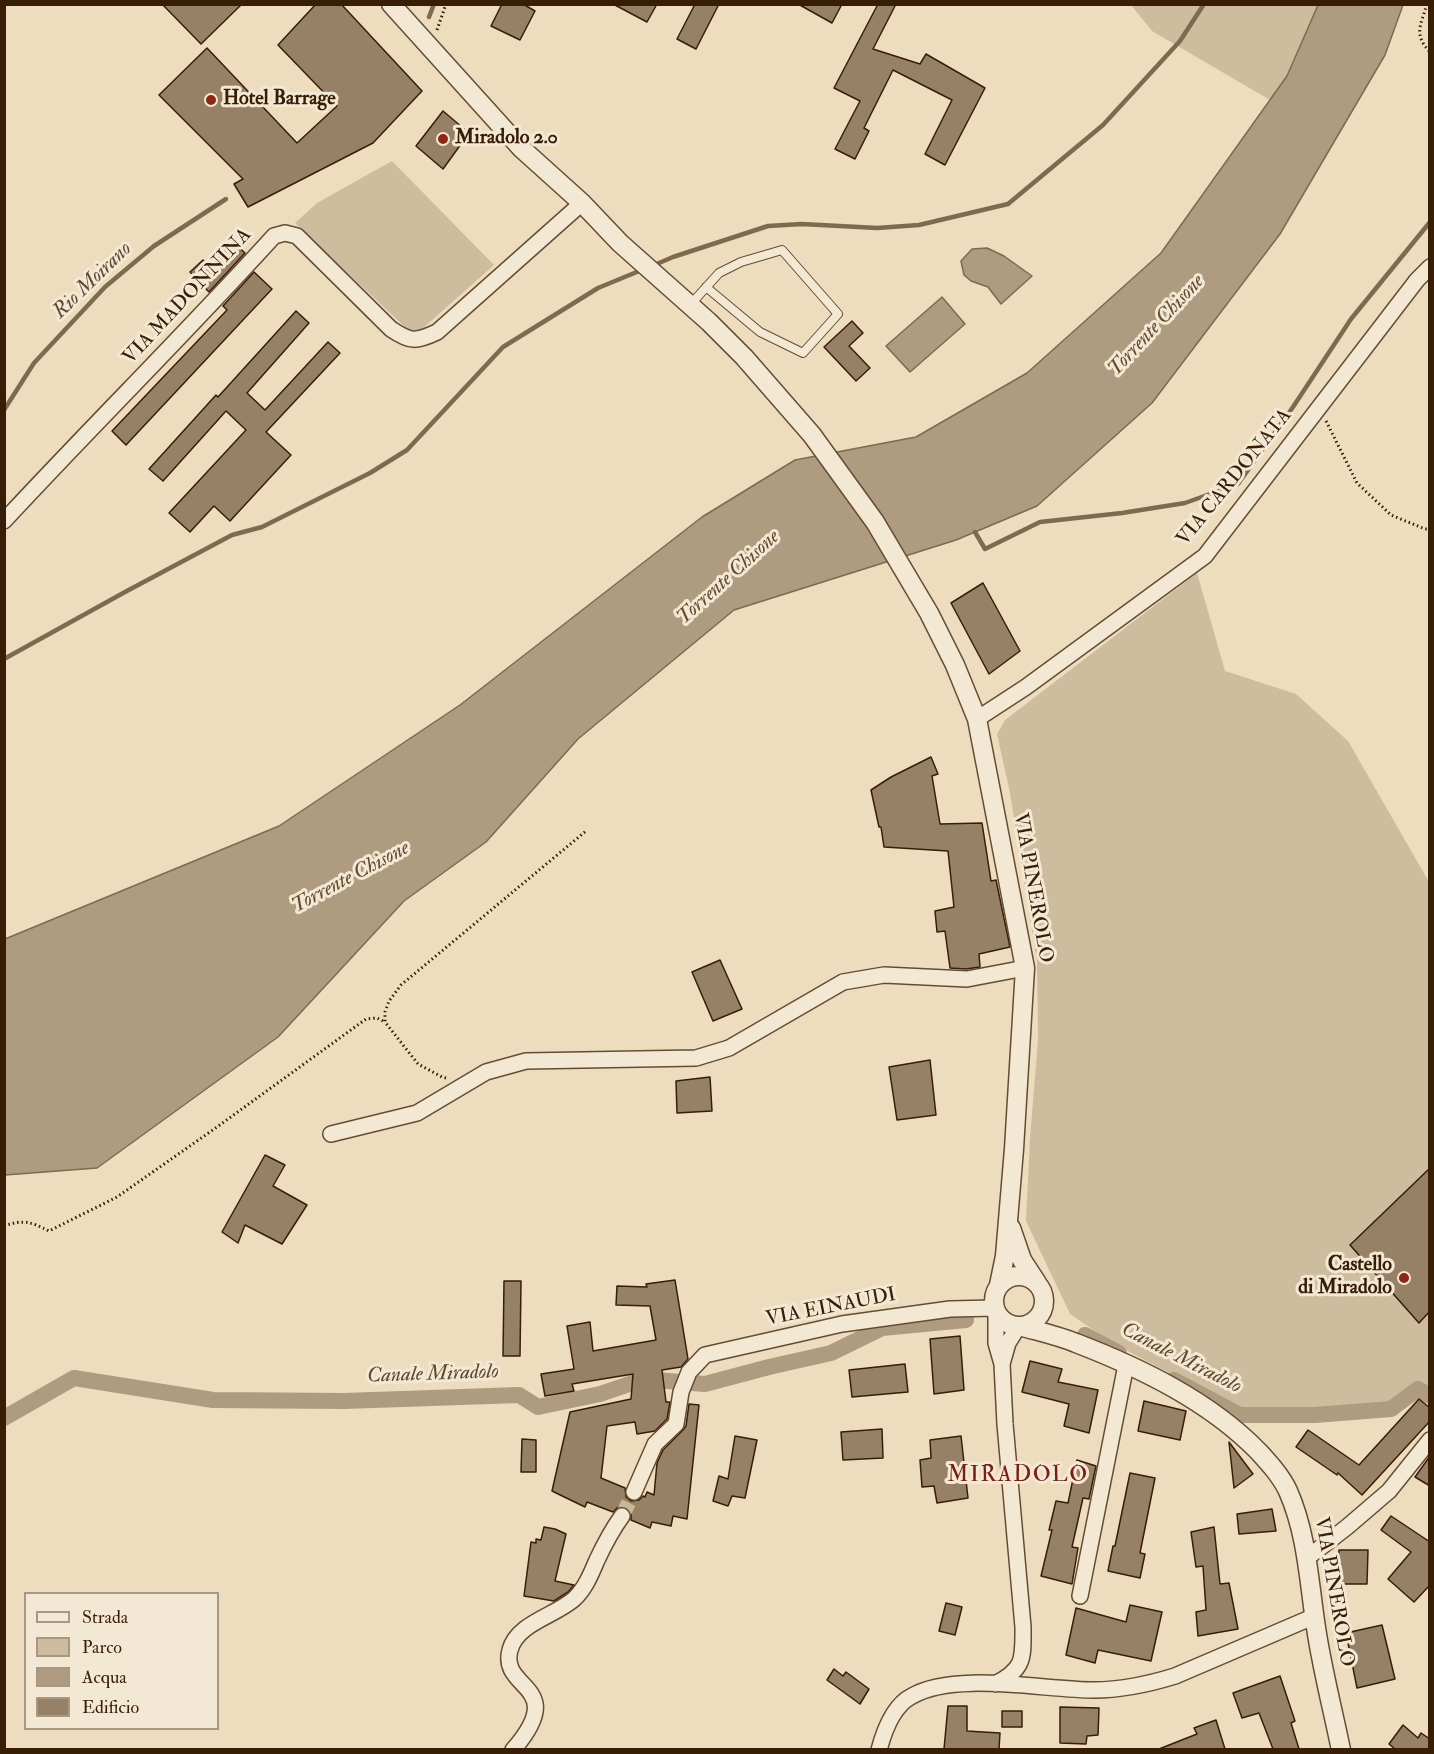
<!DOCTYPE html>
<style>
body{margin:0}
#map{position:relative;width:1434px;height:1754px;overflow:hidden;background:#eddcbd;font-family:"IM FELL Double Pica",serif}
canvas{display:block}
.frame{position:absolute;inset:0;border:6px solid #381d07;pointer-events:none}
.legend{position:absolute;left:24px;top:1592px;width:195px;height:138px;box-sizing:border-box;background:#f3e8d4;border:2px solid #a89782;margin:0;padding:8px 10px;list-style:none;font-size:18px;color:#381d07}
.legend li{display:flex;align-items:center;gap:12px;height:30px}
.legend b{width:30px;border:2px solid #a89782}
</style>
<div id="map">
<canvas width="1434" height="1754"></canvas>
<div class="frame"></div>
<ul class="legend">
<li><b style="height:8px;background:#f3e8d4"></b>Strada</li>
<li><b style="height:16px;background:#cebc9e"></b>Parco</li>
<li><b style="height:16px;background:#af9b7f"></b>Acqua</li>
<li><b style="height:16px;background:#968066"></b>Edificio</li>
</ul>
</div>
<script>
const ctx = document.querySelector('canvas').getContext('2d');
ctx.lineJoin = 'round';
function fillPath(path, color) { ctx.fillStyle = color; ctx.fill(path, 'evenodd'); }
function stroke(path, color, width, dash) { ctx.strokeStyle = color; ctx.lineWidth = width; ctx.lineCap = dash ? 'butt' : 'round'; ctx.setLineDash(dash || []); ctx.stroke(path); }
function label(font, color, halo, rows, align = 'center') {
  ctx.font = font + ' "IM FELL Double Pica",serif'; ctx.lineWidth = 6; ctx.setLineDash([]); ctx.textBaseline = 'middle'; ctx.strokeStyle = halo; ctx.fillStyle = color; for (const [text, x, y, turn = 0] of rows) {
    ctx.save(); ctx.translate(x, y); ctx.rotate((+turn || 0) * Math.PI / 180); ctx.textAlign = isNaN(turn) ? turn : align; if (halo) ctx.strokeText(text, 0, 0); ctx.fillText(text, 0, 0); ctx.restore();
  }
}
fillPath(new Path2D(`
 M1131 5H1318L1287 76 1270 100 1152 31Z
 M392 161 494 265 421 330H408L295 223 317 203Z
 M1197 573 1225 671 1296 694 1348 741 1429 882V1398L1371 1406 1296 1411H1240L1111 1342 1070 1314 1026 1221 1030 1138 1038 1040 1037 962 1010 793 997 734 1005 720Z`), '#cebc9e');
const water = new Path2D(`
 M1318 5H1403L1385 55 1280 234 1152 403 1037 506 956 540 734 610 578 739 486 842 404 901 278 1037 97 1168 5 1175V939L279 826 460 705 702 517 795 460 916 437 1027 373 1161 253 1287 76Z
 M987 248 1004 256 1032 276 1001 304 988 287 971 281 964 275 961 261 972 249Z
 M942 297 965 324 910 372 886 346Z`);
fillPath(water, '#af9b7f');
stroke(water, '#7f694f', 1.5);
stroke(new Path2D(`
 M429 17 434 4
 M652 266 673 257 768 226 802 224 877 228 919 225 1008 204 1103 125 1180 41 1204 4
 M4 410 34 363 105 287 154 246 226 199
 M975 532 985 549 1040 522 1122 513 1185 503 1238 484 1293 407 1351 319 1430 222
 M4 659 125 592 232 535 262 527 370 473 407 450 503 347 598 288 644 269`), '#7f694f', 4.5);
stroke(new Path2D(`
 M1085 1335 1119 1353
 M1174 1380 1240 1415H1315L1391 1409 1418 1389 1430 1396
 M4 1418 74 1378 213 1400 344 1401 519 1395 538 1407 600 1394 644 1379 705 1384 769 1367 831 1353 882 1328 966 1320`), '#af9b7f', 16);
const building = new Path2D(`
 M162 4H242L201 44Z
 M316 4H341L422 91 373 143 248 207 234 184 243 179 159 95 207 48 297 143 337 106 278 45Z
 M502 4H523L535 11 520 40 491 26Z
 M613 4H657L647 22Z
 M695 4H719L696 49 677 39Z
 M798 4H842L832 23Z
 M878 4H896L873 49 920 64 926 54 985 88 945 165 925 154 952 100 893 70 864 128 869 131 855 159 835 149 860 101 834 88Z
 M443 111 469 133 443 169 416 146Z
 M230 239 245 253 209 292 190 272 203 260 207 264Z
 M254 272 272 289 126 445 112 431 227 310 223 306Z
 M296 311 309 323 247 393 265 410 328 342 340 353 266 432 291 455 230 521 214 506 190 532 169 513 246 430 226 411 163 481 149 469 216 395 218 397Z
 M852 321 863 333 849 346 870 368 856 381 824 347Z
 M983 583 1020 651 989 674 951 603Z
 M931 757 938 774 932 776 940 824 982 823 991 881 996 880 1010 947 979 954 980 967 966 969 950 968 945 931 937 932 935 911 954 907 948 851 884 847 881 827H879L871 790 891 777Z
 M720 960 742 1009 713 1021 692 972Z
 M930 1060 936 1115 897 1120 889 1067Z
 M710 1077 712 1111 677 1113 676 1081Z
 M265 1155 285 1165 273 1186 307 1205 282 1244 245 1225 238 1243 222 1232Z
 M1430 1168V1311L1419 1323 1350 1245Z
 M675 1280 688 1359 681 1367 662 1370 666 1402H670L667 1419 655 1431 637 1434 635 1422 607 1426 601 1478 625 1488 626 1497 631 1501 639 1500 643 1496 645 1497 647 1492 654 1495 657 1463 663 1450 683 1430 686 1426 689 1404 699 1405 687 1519 673 1516 671 1526 652 1522 650 1528 631 1520V1512L627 1508 618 1507 613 1512 587 1502 585 1507 552 1491 570 1412 631 1399 633 1374 572 1384 574 1391 545 1396 541 1374 574 1369 567 1326 590 1322 593 1351 656 1340 650 1306 616 1305 617 1286 647 1287 646 1284Z
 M504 1281H521L520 1356H503Z
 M960 1336 964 1390 934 1394 930 1339Z
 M1030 1361 1062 1369 1058 1382 1098 1390 1089 1433 1064 1426 1069 1404 1022 1392Z
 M905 1364 908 1392 852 1397 849 1370Z
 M1419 1399 1430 1408V1421L1362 1495 1338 1473 1337 1475 1296 1447 1308 1430 1359 1465Z
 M1144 1401 1186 1411 1180 1440 1138 1431Z
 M882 1429 883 1458 843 1460 841 1432Z
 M735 1436 757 1440 745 1498 732 1496 728 1506 713 1501 719 1476 728 1479Z
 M961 1436 968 1498 937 1503 934 1486 922 1487 920 1460 931 1458 930 1440Z
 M522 1439 536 1440V1472H521Z
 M1229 1442 1253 1474 1234 1488Z
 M1430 1456V1486L1415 1477Z
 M1077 1460 1096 1466 1089 1499 1083 1498 1072 1547 1078 1548 1072 1584 1041 1576 1052 1530H1049L1056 1501 1068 1503Z
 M1130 1473 1155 1478 1140 1553 1145 1554 1140 1578 1108 1571 1113 1546H1115Z
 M1272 1509 1276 1531 1239 1534 1237 1514Z
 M1391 1516 1430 1542V1585L1414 1602 1388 1579 1411 1552 1381 1530Z
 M544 1527 555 1529 566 1534 555 1581 574 1585 568 1592 554 1601 524 1596 531 1542 536 1543V1539L541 1540Z
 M1214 1527 1220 1584 1229 1583 1238 1629 1198 1636 1196 1612 1206 1610 1203 1566 1196 1567 1191 1532Z
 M1339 1550H1368L1367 1584H1338Z
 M946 1603 962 1607 955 1635 939 1631Z
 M1130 1605 1162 1612 1151 1661 1098 1650 1095 1663 1066 1655 1076 1608 1126 1622Z
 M1382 1625 1395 1679 1357 1688 1346 1633Z
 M834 1669 843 1676 846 1672 869 1689 860 1704 827 1680Z
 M1280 1676 1295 1721 1291 1723 1299 1749H1273L1259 1713 1242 1718 1233 1693Z
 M948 1706H967V1731L1000 1733 999 1749H944Z
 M1060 1707 1099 1708 1098 1735 1087 1736 1086 1744 1060 1743Z
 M1002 1711H1022V1727H1002Z
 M1216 1720 1225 1749H1159L1197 1734 1194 1728Z
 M1403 1725 1418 1738 1421 1733 1430 1739V1749H1395L1389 1744Z`);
fillPath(building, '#968066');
stroke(building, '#381d07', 1.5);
stroke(new Path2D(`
 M622 1516 634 1492`), '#c9b699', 15, [15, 8]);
const service = new Path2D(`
 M691 304 719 273 741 262 782 250 838 314 803 353 760 332 706 287`);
const minor = new Path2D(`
 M4 521C93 425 186 333 274 236L285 233 297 236 391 329C410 342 416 342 437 332L582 203
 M977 719 1026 687 1205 556 1417 280 1430 267
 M331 1134 417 1113 486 1072 526 1061 696 1058 729 1048 843 982 884 975 967 979 1025 968
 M1002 1364 1008 1343 1018 1327
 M634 1492 655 1444 676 1424 681 1392 689 1372 705 1355 842 1324 950 1309 995 1308
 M1307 1558 1347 1527 1389 1491 1430 1440
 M1080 1596 1126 1365
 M995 1684C1025 1669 1023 1658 1023 1627L1005 1424 1002 1364 996 1343V1312
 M513 1750C570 1684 499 1691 510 1650 517 1623 555 1616 574 1599 585 1589 591 1574 597 1560 604 1545 612 1530 622 1516
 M879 1750C884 1731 894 1705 912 1696 955 1671 1044 1690 1094 1690 1121 1690 1149 1684 1175 1676L1315 1616`);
const tertiary = new Path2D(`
 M391 4 521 148 582 203 620 243 709 322 744 357 812 435 875 522 929 613 955 665 977 719 1025 968 1014 1149 1005 1256 999 1285
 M1011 1228 1022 1260 1037 1283
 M994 1301a25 25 0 1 1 50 0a25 25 0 1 1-50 0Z
 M1023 1327C1041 1332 1059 1336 1076 1343 1141 1368 1209 1401 1258 1451 1269 1463 1281 1476 1288 1491 1308 1536 1309 1586 1317 1634 1323 1672 1333 1711 1341 1750`);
stroke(service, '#654d34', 10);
stroke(minor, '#654d34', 18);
stroke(tertiary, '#654d34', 21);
stroke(new Path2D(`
 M1427 4C1421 25 1413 34 1430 52
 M437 30 446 4
 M1326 421 1357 483 1391 515 1425 529H1430
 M446 1078 442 1077 418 1064 385 1022V1012L389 1001 401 985 586 831
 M4 1226C24 1219 31 1222 49 1231L117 1197 217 1127 366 1019 377 1018 385 1022`), '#381d07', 3, [1.5, 3]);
stroke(service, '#f3e8d4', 8);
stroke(minor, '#f3e8d4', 15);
stroke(tertiary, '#f3e8d4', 18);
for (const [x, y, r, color] of [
 [211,100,6,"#8f2418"],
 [443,139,6,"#8f2418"],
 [1404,1278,6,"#8f2418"]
]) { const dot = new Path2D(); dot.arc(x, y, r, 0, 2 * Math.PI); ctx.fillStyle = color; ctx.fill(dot); stroke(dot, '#f3e8d4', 2); }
label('bold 20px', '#381d07', '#f3e8d4', [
 ["Hotel Barrage",223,100],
 ["Miradolo 2.0",455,139],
 ["Castello",1392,1266,"right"],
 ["di Miradolo",1392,1289,"right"]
], 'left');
label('20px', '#381d07', '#f3e8d4', [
 ["VIA MADONNINA",188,297,-47],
 ["VIA CARDONATA",1235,478,-51],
 ["VIA PINEROLO",1032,888,80],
 ["VIA EINAUDI",831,1308,-11],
 ["VIA PINEROLO",1333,1592,80]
]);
label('italic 21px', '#624931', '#f3e8d4', [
 ["Rio Moirano",93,281,-44],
 ["Torrente Chisone",1157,326,-47],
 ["Torrente Chisone",729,578,-42],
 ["Torrente Chisone",351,878,-28],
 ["Canale Miradolo",1181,1359,27],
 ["Canale Miradolo",433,1375,-2]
]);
ctx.letterSpacing = '1.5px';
label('22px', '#7a1f14', '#f3e8d4', [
 ["MIRADOLO",1018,1476]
]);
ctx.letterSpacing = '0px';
</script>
